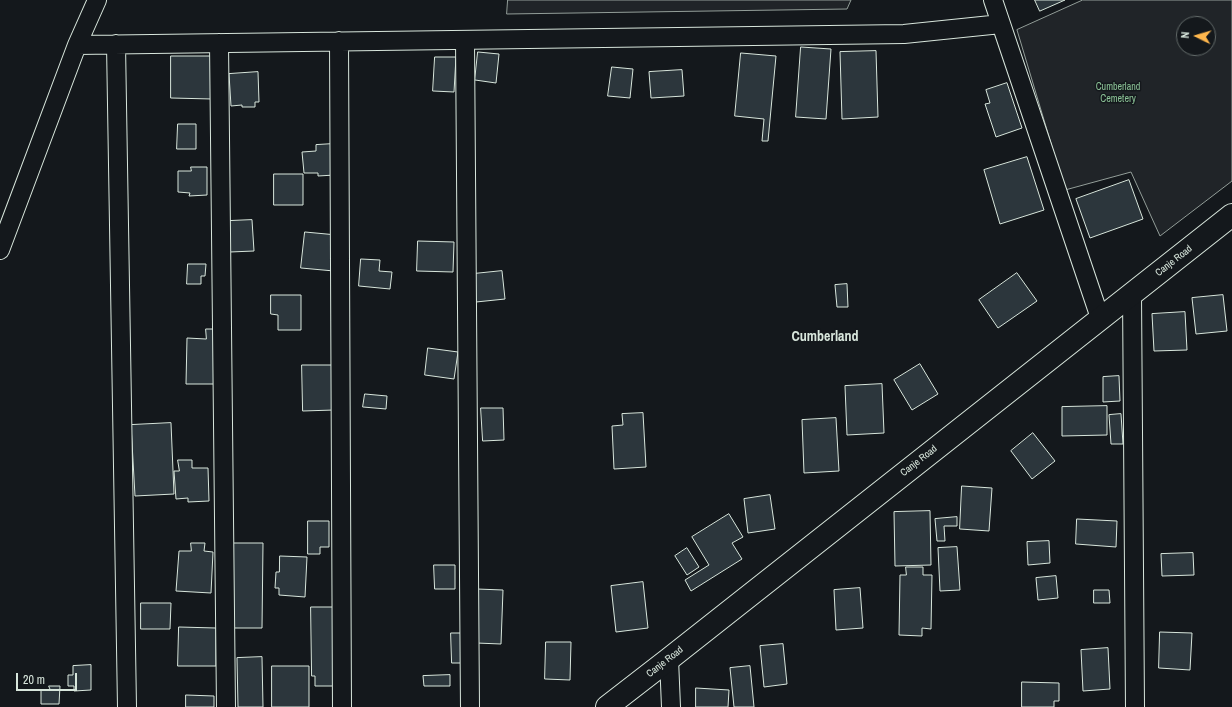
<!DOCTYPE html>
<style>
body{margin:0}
#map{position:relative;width:1232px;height:707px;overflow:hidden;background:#14181c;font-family:"Archivo Narrow",sans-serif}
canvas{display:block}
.north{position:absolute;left:1176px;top:16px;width:40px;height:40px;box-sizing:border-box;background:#14181c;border:1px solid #626a69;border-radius:50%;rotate:275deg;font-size:11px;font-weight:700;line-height:16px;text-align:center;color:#d8e6dc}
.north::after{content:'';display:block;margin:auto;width:14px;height:18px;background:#ffb74d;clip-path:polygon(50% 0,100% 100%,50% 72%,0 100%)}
.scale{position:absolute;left:16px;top:673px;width:61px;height:18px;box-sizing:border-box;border:2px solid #d8e6dc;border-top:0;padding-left:5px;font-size:12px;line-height:14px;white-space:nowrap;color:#d8e6dc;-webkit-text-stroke:3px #14181c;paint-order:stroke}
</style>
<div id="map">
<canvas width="1232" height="707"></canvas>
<div class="north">N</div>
<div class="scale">20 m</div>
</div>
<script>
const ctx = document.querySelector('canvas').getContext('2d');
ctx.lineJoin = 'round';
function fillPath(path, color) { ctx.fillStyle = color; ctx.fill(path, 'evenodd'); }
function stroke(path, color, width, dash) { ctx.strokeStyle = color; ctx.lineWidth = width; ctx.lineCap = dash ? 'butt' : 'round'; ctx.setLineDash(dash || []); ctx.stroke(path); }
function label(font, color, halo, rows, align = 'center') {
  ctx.font = font + ' "Archivo Narrow",sans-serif'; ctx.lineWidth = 3; ctx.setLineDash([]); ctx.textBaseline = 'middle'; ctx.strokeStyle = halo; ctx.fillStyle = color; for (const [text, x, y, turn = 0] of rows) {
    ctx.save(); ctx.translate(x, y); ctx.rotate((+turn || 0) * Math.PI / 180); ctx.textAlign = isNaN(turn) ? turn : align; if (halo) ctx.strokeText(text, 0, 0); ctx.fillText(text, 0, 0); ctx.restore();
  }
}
const green = new Path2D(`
 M508 0H851L847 9 507 14Z
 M1083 0H1232V181L1160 236 1131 172 1065 190 1017 30ZM1184 24H1208V48H1184Z`);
fillPath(green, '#202428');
stroke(green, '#939e99', 1);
const building = new Path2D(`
 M1035 0H1065L1040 11Z
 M801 47 831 49 826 119 796 117Z
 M876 51 878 117 842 119 840 52Z
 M478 52 499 54 496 83 475 80Z
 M741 53 776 56 768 141H762L764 119 735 116Z
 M171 56H212V99L171 98Z
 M435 57H456L454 92 433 91Z
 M612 67 633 69 630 98 608 96Z
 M682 70 684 96 651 98 649 72Z
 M258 72 259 102H255V107H242V105L231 106 229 74Z
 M1007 83 1022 128 996 137 985 104 990 103 986 90Z
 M178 124H196V149H177Z
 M333 144 335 175 318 176V173H304L302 152 316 151V145Z
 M1027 157 1044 210 1000 224 984 170Z
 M191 167H207V195L189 196 190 193 178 192V171H191Z
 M274 174H303V205H274Z
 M1129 180 1143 219 1090 238 1076 199Z
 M252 220 254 251 230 252 229 221Z
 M305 232 337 235 334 271 301 268Z
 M418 241 454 242 453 272 417 271Z
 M361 259 380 260 379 271 392 272 390 289 359 286Z
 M188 264H206L205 276H201V284H187Z
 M502 271 505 299 476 302 473 274Z
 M1017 273 1037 301 998 328 979 300Z
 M847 284 848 307H837L835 285Z
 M271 295H301V330H278V315L271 314Z
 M1223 295 1227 331 1196 334 1192 298Z
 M1185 312 1187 350 1154 351 1152 314Z
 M206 329H218V384H186L187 338 206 339Z
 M428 348 458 352 454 379 425 375Z
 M920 364 938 394 912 410 894 380Z
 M302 365H333L334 410 303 411Z
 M1119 376 1120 401 1103 402V377Z
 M882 384 884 433 847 435 845 386Z
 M365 394 387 396 386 409 363 407Z
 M1107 406V435L1062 436V407Z
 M481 408H503L504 440 483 441Z
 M643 413 646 467 614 469 612 426 623 425 622 414Z
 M1121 414 1123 444H1111L1109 415Z
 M836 418 839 471 804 473 802 420Z
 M171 423 174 494 135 496 131 425Z
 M1033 433 1055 461 1032 479 1011 451Z
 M178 460H192V468H208L209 501 188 502V498L176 499 174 471H179Z
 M962 486 992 488 989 531 960 529Z
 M770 495 775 529 748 533 744 499Z
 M930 511 931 565 895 566 894 512Z
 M729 514 743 537 732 543 742 559 691 591 685 580 709 565 692 537Z
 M957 517V526H944L945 541H937L935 519Z
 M1077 519 1117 521 1116 547 1076 544Z
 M308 521H329V547H320V554H308Z
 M1049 541 1050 563 1028 565 1027 542Z
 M191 543H205L204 551 213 552 211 593 176 591 179 551H191Z
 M233 543H263L262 628H232Z
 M957 547 960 590 940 591 938 548Z
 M687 548 699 567 687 575 675 556Z
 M1193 553 1194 575 1162 576 1161 554Z
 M280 556 307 557 305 597 279 595V588H275L276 572H279Z
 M434 565H455V589H435Z
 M906 567H923V575H932L931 629 922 628V636L899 635 900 575H906Z
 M1056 576 1058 598 1038 600 1036 578Z
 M643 582 648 628 616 632 611 586Z
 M860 588 863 628 836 630 834 590Z
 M477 589 503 590 501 644 476 643Z
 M1094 590H1109L1110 603H1094Z
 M141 603H171L170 629H141Z
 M311 607H339L333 686H315V676H312Z
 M179 627 216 628V666H178Z
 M1160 632 1192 633 1190 670 1159 668Z
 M451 633H462L463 663H452Z
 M546 642H571L570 680 545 679Z
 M783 644 787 684 764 687 760 646Z
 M1108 648 1110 689 1083 691 1081 650Z
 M262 657 263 707H238L237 658Z
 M91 665V690L74 691V686H68V675H73V666Z
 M272 666H309V707H272Z
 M750 666 754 707H734L730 668Z
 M450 675V686H424L423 676Z
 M1022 682 1059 683V701H1054V707H1022Z
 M49 686H60L59 704H41V690H50Z
 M696 688 729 690 728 707H696Z
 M186 695 214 696V707H186Z`);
fillPath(building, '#2c363c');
stroke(building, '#d8e6dc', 1);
const minor = new Path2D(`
 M97 0 77 45 904 34 1001 24
 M993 0 1100 318
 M465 40 470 707
 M339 41 342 707
 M219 43 226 707
 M116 44 127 707
 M0 250 77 45
 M1132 294 1135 707
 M669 659 671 707`);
const tertiary = new Path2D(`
 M607 707 669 659 1232 215`);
stroke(minor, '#d8e6dc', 20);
stroke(tertiary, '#d8e6dc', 24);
stroke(minor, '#14181c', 18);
stroke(tertiary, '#14181c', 22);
label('10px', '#8ac095', '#14181c', [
 ["Cumberland",1118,87],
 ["Cemetery",1118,99]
]);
label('10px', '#d8e6dc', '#14181c', [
 ["Canje Road",1174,261,-38],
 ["Canje Road",919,461,-38],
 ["Canje Road",665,662,-38]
]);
label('bold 14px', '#d8e6dc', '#14181c', [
 ["Cumberland",825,337]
]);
</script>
